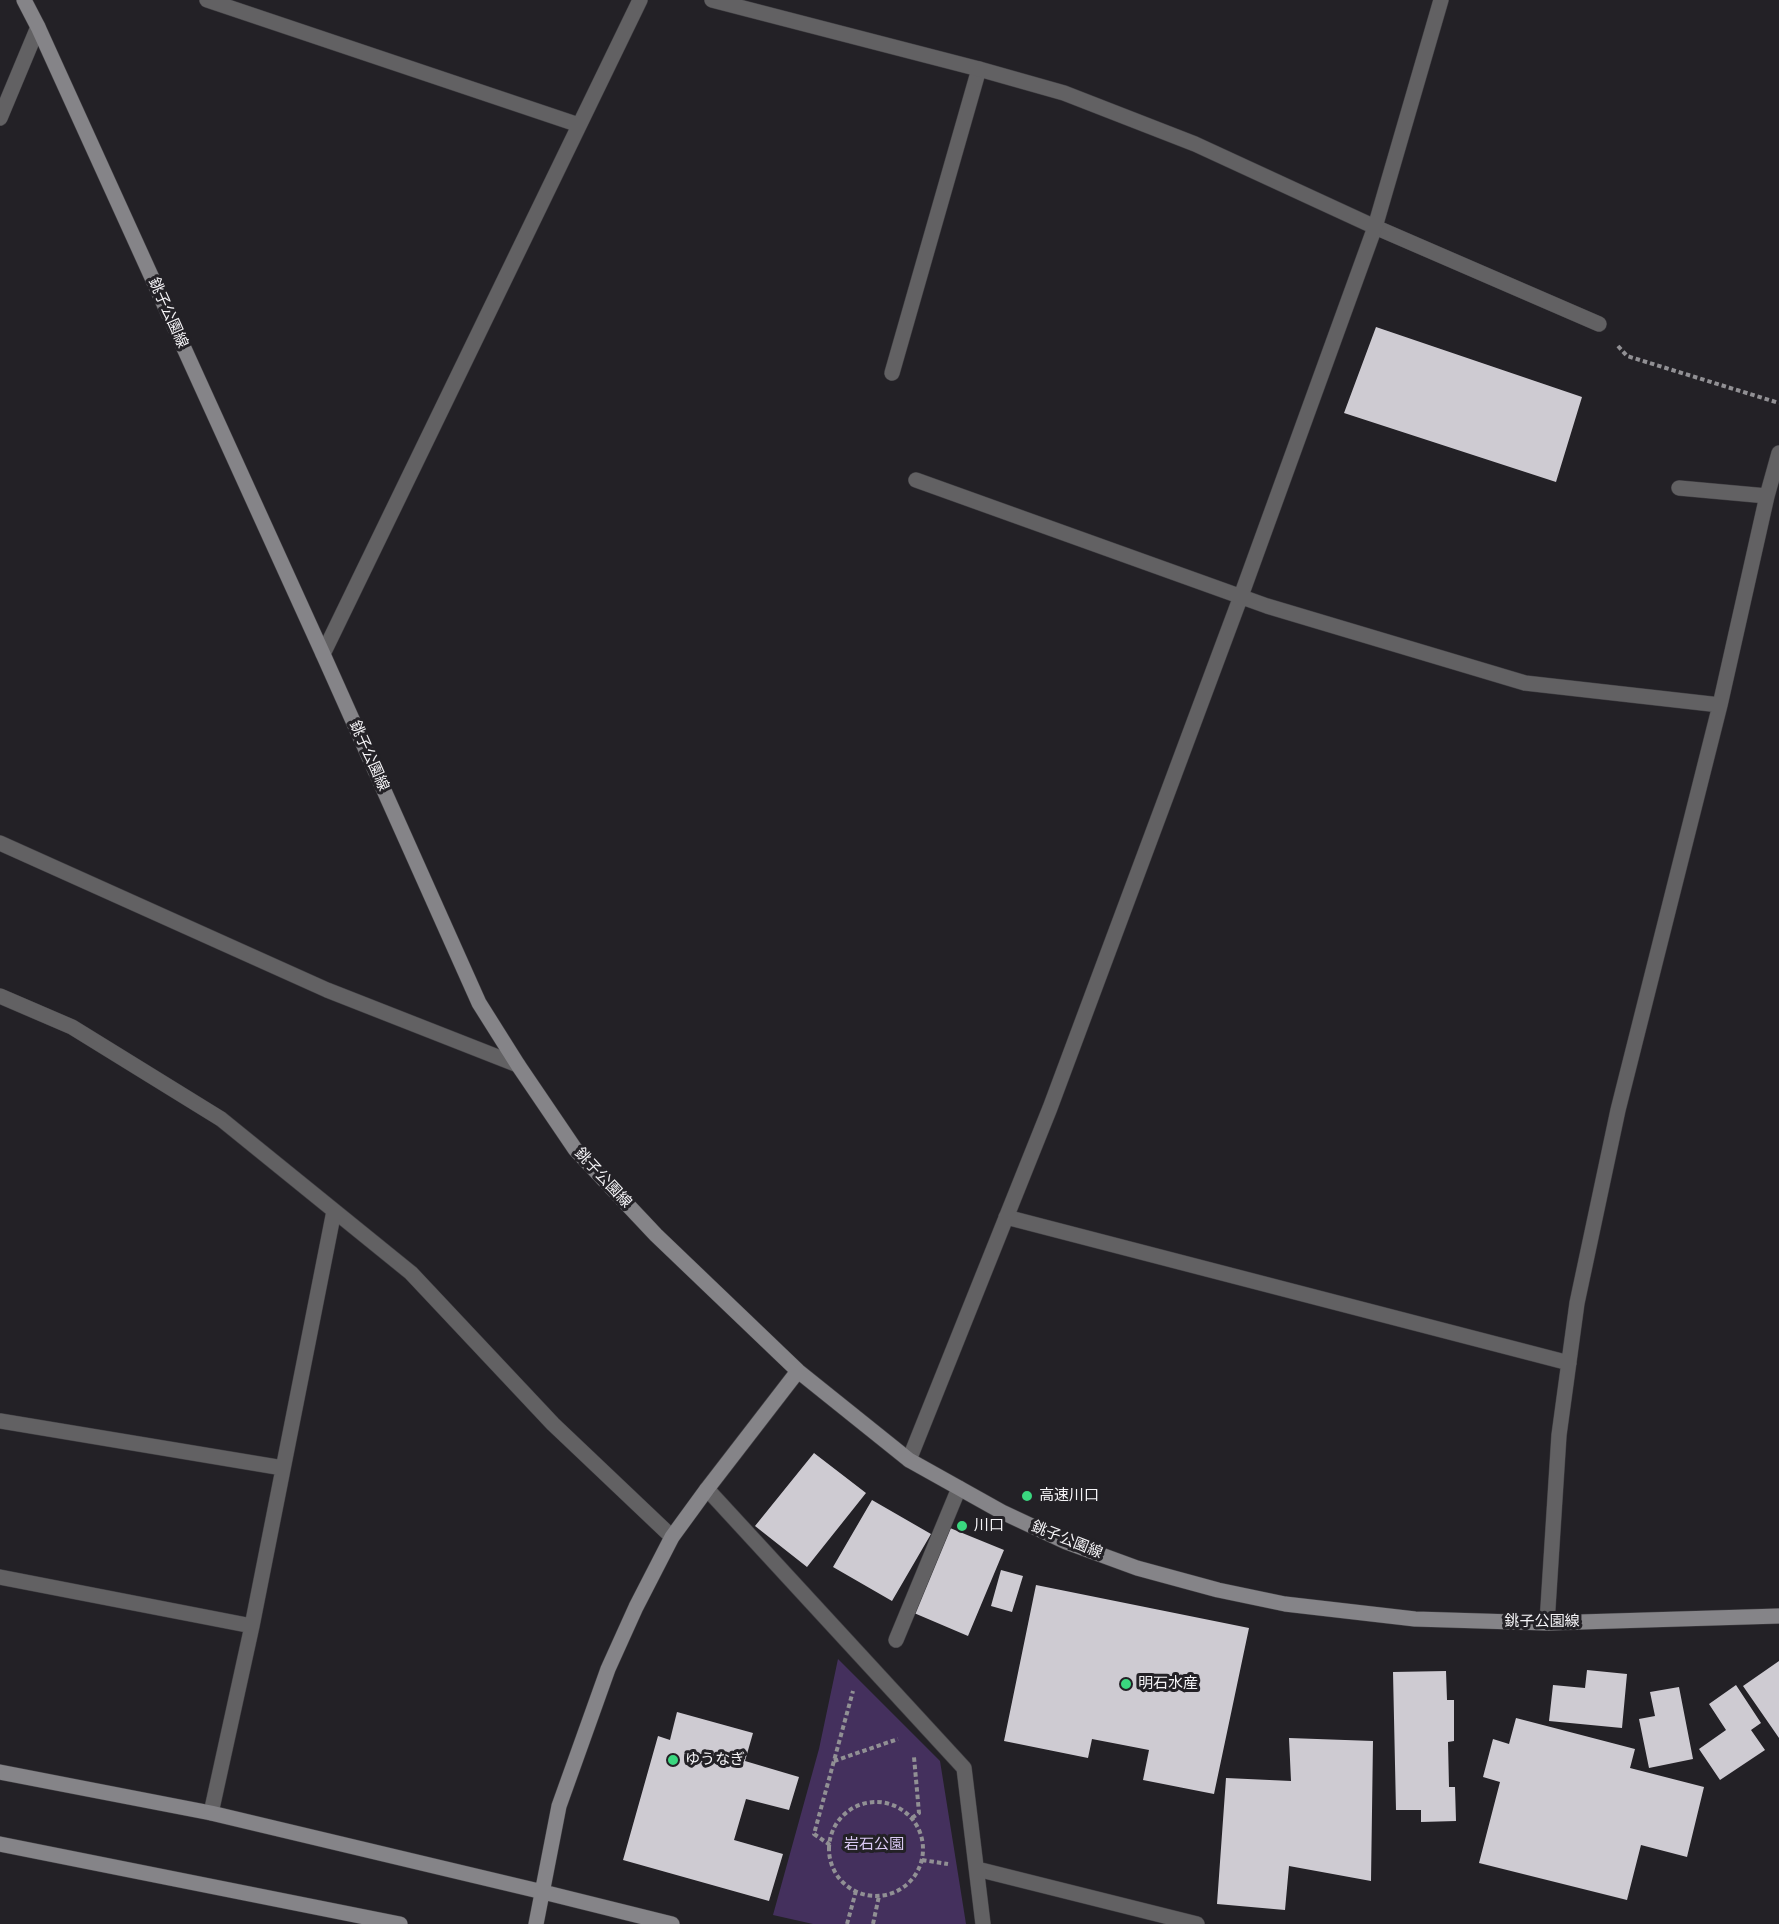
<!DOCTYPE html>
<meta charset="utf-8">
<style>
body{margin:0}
canvas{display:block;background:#232126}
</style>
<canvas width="1779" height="1924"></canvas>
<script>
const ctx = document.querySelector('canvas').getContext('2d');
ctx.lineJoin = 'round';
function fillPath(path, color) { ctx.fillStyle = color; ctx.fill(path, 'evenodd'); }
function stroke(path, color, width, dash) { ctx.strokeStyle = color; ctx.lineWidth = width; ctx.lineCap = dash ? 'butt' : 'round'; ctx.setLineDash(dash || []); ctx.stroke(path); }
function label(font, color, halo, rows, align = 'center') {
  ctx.font = font + ' "PT Sans","Noto Sans JP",sans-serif'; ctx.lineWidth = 6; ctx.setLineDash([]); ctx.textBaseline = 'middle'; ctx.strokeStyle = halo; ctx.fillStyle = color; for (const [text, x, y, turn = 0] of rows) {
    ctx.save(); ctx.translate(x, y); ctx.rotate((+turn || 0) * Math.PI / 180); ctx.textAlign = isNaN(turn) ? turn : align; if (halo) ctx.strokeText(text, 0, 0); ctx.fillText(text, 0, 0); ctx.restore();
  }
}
fillPath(new Path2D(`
 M838 1659 940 1761 966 1924H813L773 1915 819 1749Z`), '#44305d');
fillPath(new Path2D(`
 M1376 327 1582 397 1556 482 1344 413Z
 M814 1453 866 1493 807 1567 755 1526Z
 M872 1500 931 1534 892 1601 833 1567Z
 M950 1528 1004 1550 968 1636 914 1613Z
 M1001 1570 1023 1576 1012 1612 991 1606Z
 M1036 1585 1249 1628 1214 1794 1143 1780 1149 1750 1092 1739 1088 1758 1004 1741Z
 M1779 1661V1738L1743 1686Z
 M1587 1670 1627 1674 1622 1728 1549 1721 1553 1685 1585 1688Z
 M1446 1671 1447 1700H1454V1741L1448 1742 1449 1787H1455L1456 1821 1421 1822V1810H1396L1393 1672Z
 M1736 1685 1761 1723 1751 1730 1765 1750 1720 1780 1699 1749 1726 1730 1709 1704Z
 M1679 1687 1693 1759 1649 1768 1639 1719 1655 1716 1650 1692Z
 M677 1712 753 1733 745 1761 799 1777 789 1810 746 1799 734 1840 783 1854 769 1901 623 1860 658 1736 670 1740Z
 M1516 1718 1635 1749 1630 1768 1704 1787 1687 1857 1641 1845 1627 1900 1479 1863 1500 1782 1483 1777 1493 1739 1509 1744Z
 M1289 1738 1373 1741 1371 1881 1289 1866 1285 1910 1217 1904 1226 1778 1291 1781Z`), '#cecbd2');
const lane = new Path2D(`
 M1375 227 1599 324
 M892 373 979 69
 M896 1640 959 1488`);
const street = new Path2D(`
 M207 0 579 125
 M712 0 979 69 1064 93 1195 144 1375 227
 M0 118 38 27
 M916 480 1267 606 1525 683 1720 705
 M1679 488 1767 496
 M323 654 640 0
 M0 843 327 990 518 1065
 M0 996 72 1027 221 1119 411 1273 553 1424 672 1537
 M1006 1217 1569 1363
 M0 1421 283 1468
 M909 1460 1050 1108 1241 596 1375 227 1441 0
 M707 1489 964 1768 983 1924
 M0 1577 252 1626
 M1547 1623 1559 1435 1577 1303 1618 1110 1720 705 1767 496 1779 453
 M211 1813 252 1626 334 1211
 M977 1869 1197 1924`);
const secondary = new Path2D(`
 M24 0 38 27 323 654 479 1003 518 1065 575 1149 656 1235 798 1371 909 1460 1002 1512 1066 1542 1137 1568 1218 1590 1285 1604 1415 1619 1547 1623 1779 1616
 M0 1772 211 1813 543 1892 672 1924
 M0 1844 400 1924
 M536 1924 559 1806 608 1669 636 1607 672 1537 707 1489 798 1371`);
stroke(lane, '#403f43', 16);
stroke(street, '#403f43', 16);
stroke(secondary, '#403f43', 16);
stroke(new Path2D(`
 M1618 346 1627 356 1779 403
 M834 1761 898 1739
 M829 1849a47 47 0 1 1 94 0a47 47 0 1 1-94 0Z
 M912 1818 919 1813 914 1757
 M830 1845 814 1834 853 1691
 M922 1860 948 1864
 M847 1924 856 1891
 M873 1924 879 1896`), '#919094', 4, [4.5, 3]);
stroke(lane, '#626163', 15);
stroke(street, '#626163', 15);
stroke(secondary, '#858488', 15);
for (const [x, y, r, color] of [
 [1027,1496,6,"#3ad77f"],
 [962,1526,6,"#3ad77f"],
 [1126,1684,6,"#3ad77f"],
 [673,1760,6,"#3ad77f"]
]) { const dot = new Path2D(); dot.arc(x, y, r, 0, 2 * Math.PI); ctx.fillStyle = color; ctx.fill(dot); stroke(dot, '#232126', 2); }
label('15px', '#f5f4f7', '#232126', [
 ["銚子公園線",168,313,66],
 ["銚子公園線",369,756,66],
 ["銚子公園線",603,1178,47],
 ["銚子公園線",1067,1540,22],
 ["銚子公園線",1542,1622]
]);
label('15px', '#f5f4f7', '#232126', [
 ["高速川口",1039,1496],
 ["川口",974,1526],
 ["明石水産",1138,1684],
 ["ゆうなぎ",685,1760]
], 'left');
label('15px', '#dbcaf4', '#232126', [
 ["岩石公園",874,1845]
]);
</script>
